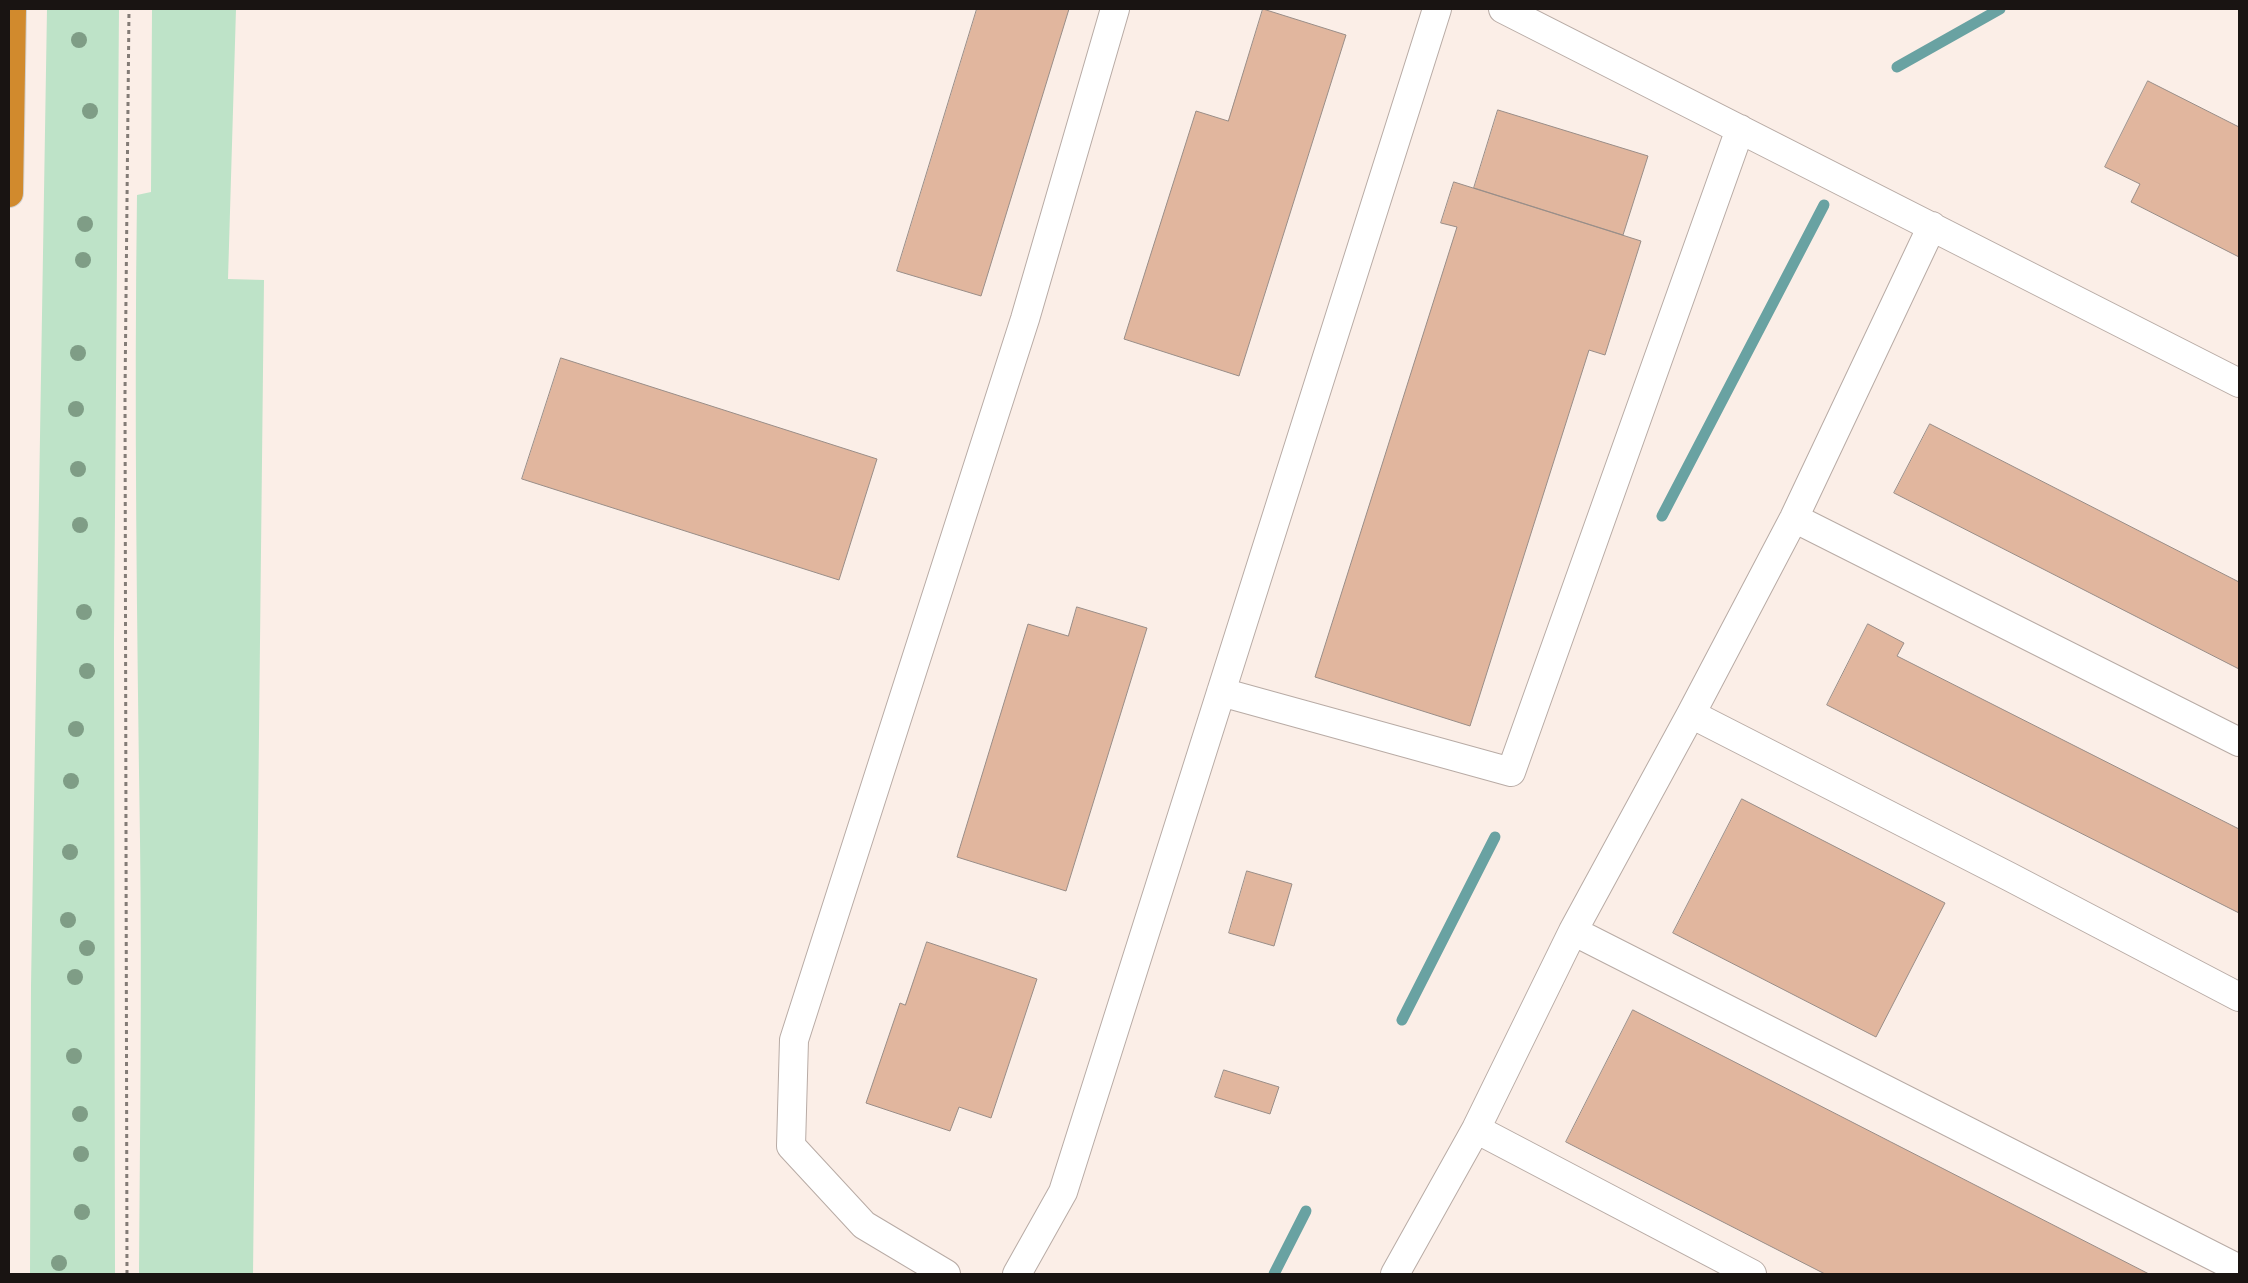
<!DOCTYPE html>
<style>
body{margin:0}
#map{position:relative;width:2248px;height:1283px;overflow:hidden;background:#fbeee7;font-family:"Nunito Sans",sans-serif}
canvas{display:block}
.frame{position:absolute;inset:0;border:10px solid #191412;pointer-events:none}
</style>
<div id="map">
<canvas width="2248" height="1283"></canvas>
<div class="frame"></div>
</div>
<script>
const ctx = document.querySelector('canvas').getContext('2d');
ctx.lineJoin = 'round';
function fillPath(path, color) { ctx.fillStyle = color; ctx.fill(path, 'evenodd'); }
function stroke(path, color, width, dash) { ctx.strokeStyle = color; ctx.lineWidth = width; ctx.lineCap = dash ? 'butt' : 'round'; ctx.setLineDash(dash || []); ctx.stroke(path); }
fillPath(new Path2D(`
 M47 9H119L114 640 115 1274H30L31 986Z
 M152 9H236L228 279 264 280 253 1274H139C140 1130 142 985 140 840 137 625 134 410 137 195L151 192Z`), '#bee3c8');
stroke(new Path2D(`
 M1897 67 2000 9
 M1662 516 1824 205
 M1402 1020 1495 837
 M1274 1274 1306 1211`), '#69a2a2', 11);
const building = new Path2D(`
 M977 9H1069L981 296 897 271Z
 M1263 9 1346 35 1239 376 1124 339 1196 111 1228 121Z
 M2148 81 2239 127V257L2131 202 2140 184 2105 167Z
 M1498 110 1648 156 1623 235 1474 188Z
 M1454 182 1641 241 1605 355 1589 350 1470 726 1315 677 1457 227 1441 223Z
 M561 358 877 459 839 580 522 479Z
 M1930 424 2239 582V669L1894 493Z
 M1077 607 1147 628 1066 891 957 857 1028 624 1068 636Z
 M1868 624 1904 643 1897 656 2239 829V913L1827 705Z
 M1742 799 1945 903 1876 1037 1673 933Z
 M1247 871 1292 884 1274 946 1229 933Z
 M927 942 1037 979 991 1118 959 1107 950 1131 866 1103 900 1003 905 1005Z
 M1633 1010 2149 1274H1825L1566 1142Z
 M1224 1070 1279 1087 1270 1114 1215 1097Z`);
fillPath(building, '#e1b69e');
stroke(building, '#998d87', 1);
const minor = new Path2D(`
 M1503 9 2239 383
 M1794 518 2239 742
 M1221 692 1511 772 1740 129
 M1691 714 2010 877 2239 997
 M1573 931 2239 1269
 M1476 1129 1752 1274
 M946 1274 864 1225 791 1146 794 1040 1025 319 1115 9
 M1017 1274 1063 1192 1437 9
 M1395 1274 1476 1129 1573 931 1691 714 1794 518 1932 226`);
const highway = new Path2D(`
 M9 193 12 9`);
stroke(minor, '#b8aba5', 30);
stroke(highway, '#d1d0d0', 30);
stroke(new Path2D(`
 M127 1274 125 394 129 9`), '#837b76', 3, [4, 4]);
stroke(minor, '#fff', 28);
stroke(highway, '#d18a2d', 28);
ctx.fillStyle = '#7f9d86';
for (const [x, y] of [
 [79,40],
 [90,111],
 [85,224],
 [83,260],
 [78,353],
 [76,409],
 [78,469],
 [80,525],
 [84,612],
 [87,671],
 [76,729],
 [71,781],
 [70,852],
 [68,920],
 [87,948],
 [75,977],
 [74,1056],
 [80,1114],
 [81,1154],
 [82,1212],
 [59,1263]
]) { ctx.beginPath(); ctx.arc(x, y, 8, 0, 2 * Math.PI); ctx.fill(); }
</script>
